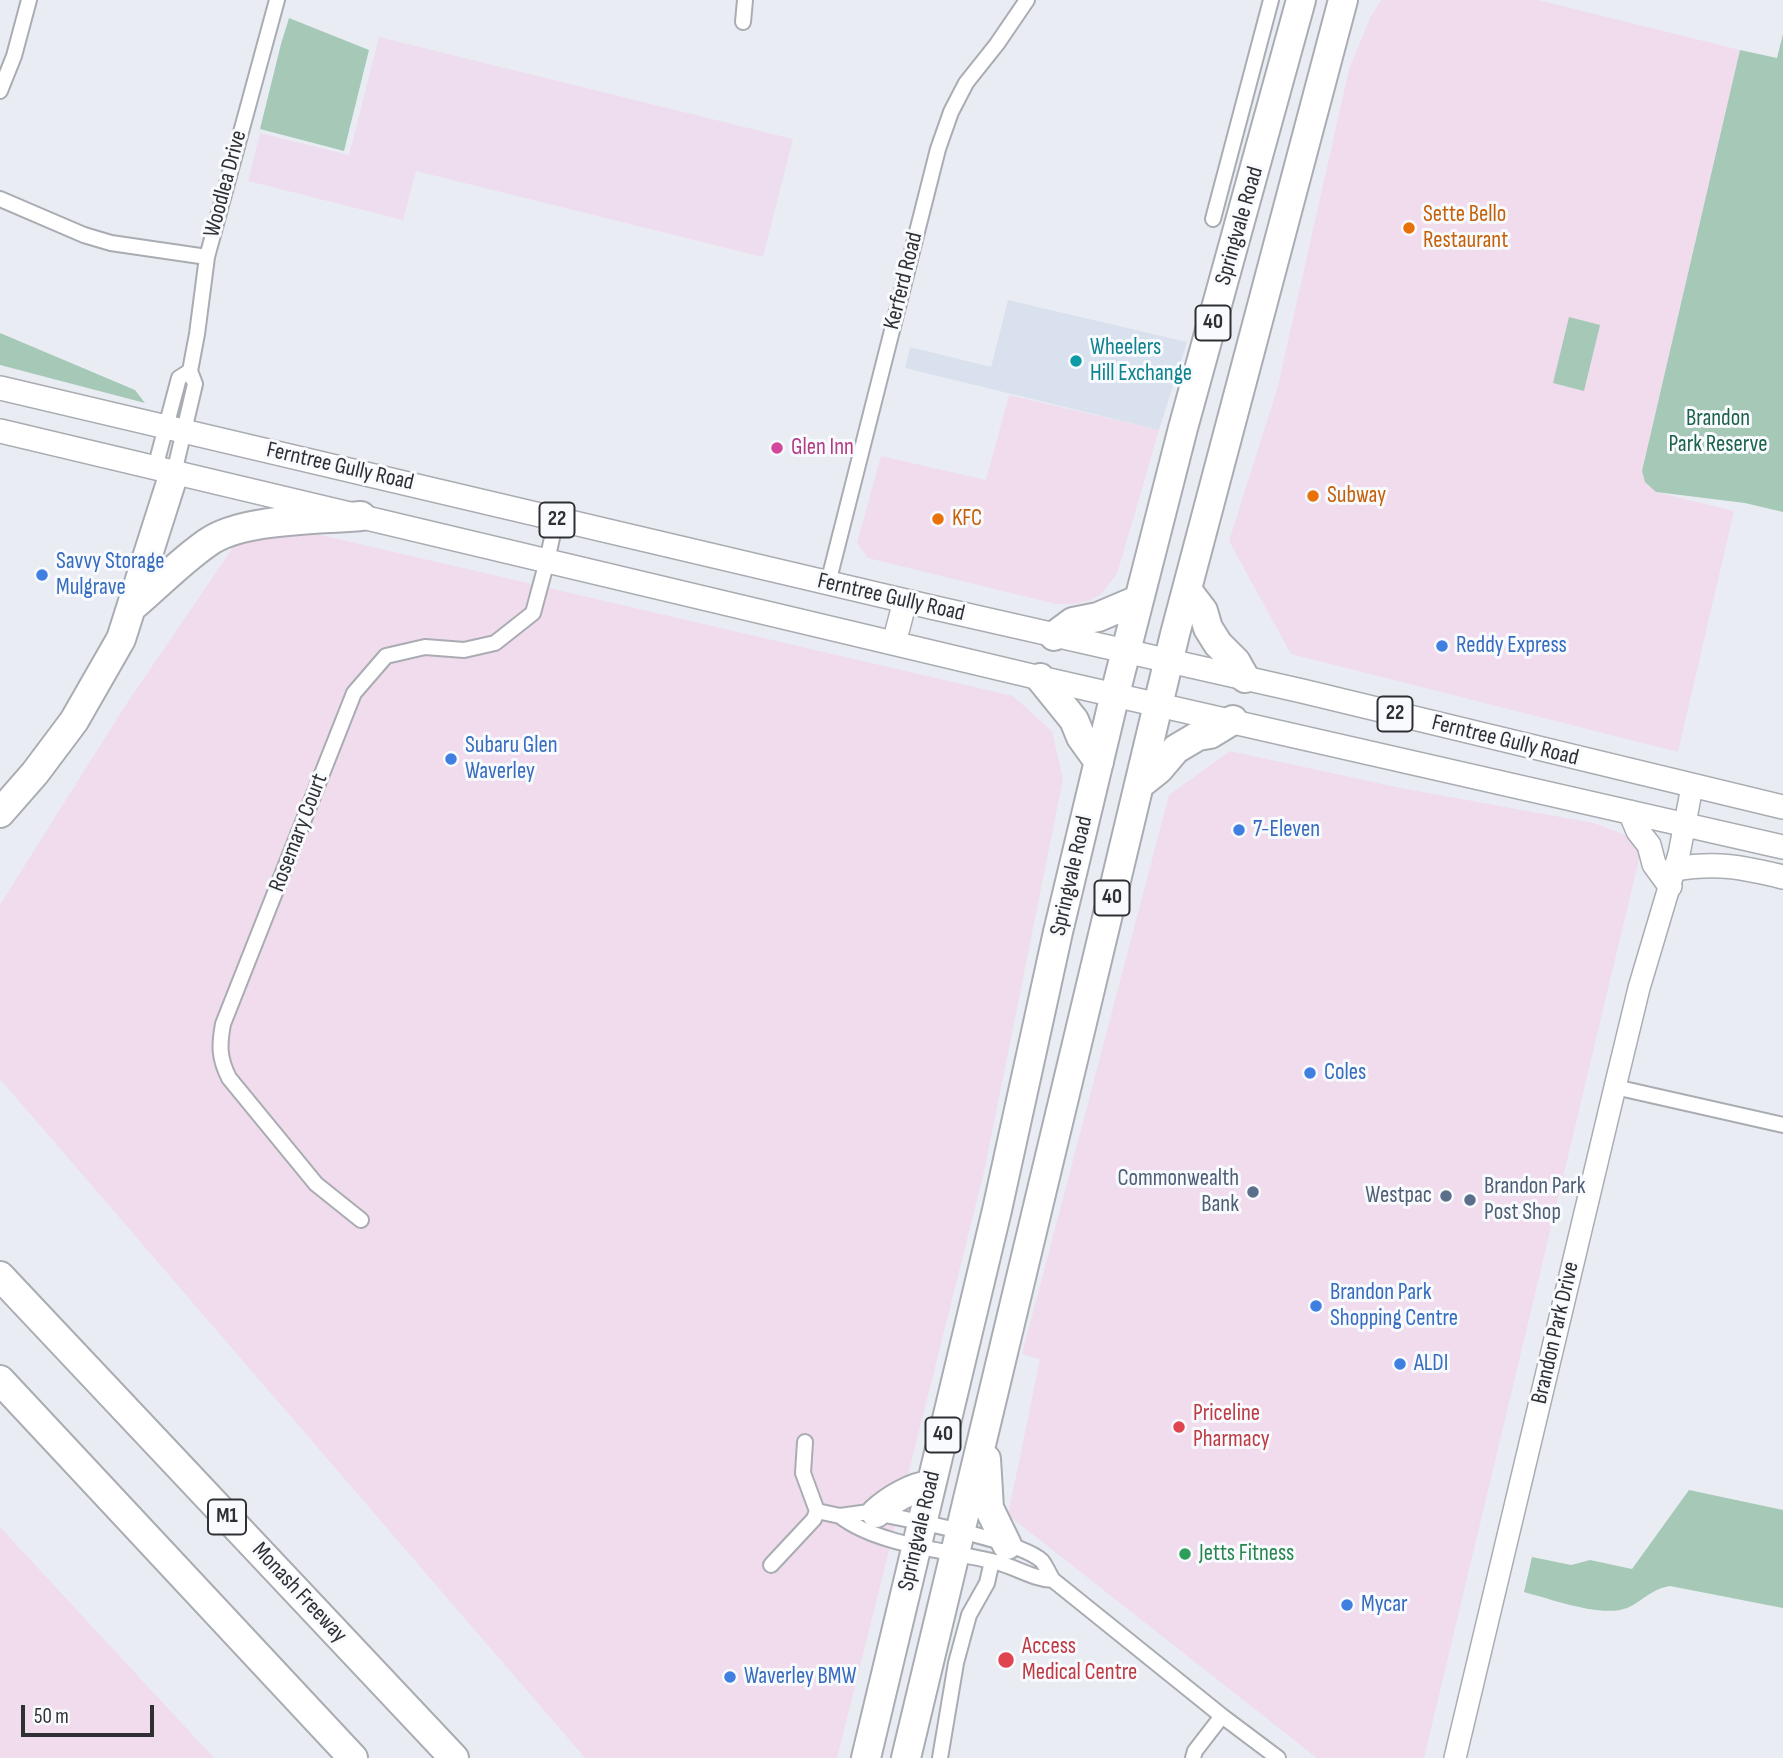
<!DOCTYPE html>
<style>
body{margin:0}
#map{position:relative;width:1783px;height:1758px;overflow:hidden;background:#e9edf3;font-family:"Sofia Sans Condensed",sans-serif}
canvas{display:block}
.scale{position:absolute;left:21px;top:1705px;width:133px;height:32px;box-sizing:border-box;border:4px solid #2f3033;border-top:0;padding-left:9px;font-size:21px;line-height:24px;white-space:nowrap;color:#2f3033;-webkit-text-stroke:5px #f8fafe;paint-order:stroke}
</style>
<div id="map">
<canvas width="1783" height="1758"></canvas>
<div class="scale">50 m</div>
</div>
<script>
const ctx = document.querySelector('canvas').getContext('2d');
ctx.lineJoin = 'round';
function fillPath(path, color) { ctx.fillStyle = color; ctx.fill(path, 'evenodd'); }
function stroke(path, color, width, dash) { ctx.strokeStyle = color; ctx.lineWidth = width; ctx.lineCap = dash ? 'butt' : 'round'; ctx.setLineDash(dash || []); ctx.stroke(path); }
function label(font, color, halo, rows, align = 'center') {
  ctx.font = font + ' "Sofia Sans Condensed",sans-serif'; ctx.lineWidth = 6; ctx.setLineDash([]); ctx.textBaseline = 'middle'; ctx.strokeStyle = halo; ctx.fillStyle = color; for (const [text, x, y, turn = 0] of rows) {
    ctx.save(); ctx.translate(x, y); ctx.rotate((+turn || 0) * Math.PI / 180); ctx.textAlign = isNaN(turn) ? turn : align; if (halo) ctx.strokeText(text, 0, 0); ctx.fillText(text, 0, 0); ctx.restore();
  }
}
fillPath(new Path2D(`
 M1381 0H1538L1740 50 1642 471 1656 492 1734 511 1678 752 1291 654 1229 541 1278 386 1349 69 1370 18Z
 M1009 395 1159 430 1117 574 1101 594 1090 600 1076 604H1056L868 558 857 543 881 456 986 480Z
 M304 531 1013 696 1052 731 1063 779 984 1172 837 1758H585L0 1079V905L123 709 236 543Z
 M1230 751 1401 788 1594 823 1625 835 1641 851 1424 1758H1317L1008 1515 1040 1359 1022 1354 1169 795Z
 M0 1527 214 1758H0Z`), '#f0dcec');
fillPath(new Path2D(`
 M1008 300 1187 342 1159 430 905 368 910 347 991 367Z`), '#dae1ee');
fillPath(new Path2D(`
 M379 37 793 139 763 257 416 171 403 220 248 181 260 133 349 155Z`), '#ede');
fillPath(new Path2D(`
 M289 18 369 50 344 151 260 129 281 44Z
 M1783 34V512L1745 503 1656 492 1645 482 1642 471 1740 50 1777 58Z
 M1569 317 1600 325 1584 391 1553 383Z
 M0 333 135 390 145 403 0 365Z
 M1689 1490 1783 1510V1608L1670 1586C1651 1589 1643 1601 1627 1608 1601 1618 1551 1599 1524 1592L1532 1557 1571 1565 1590 1560 1632 1569Z`), '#a5c8b7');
const street = new Path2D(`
 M743 22 745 0
 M0 91 14 56 29 0
 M0 199 84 235 111 243 207 257
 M1213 219 1271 0
 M155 468 179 378 190 371
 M174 473 195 384 190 371 197 334 207 257 277 0
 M828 583 938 149 951 112 966 83 997 44 1027 0
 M1615 1087 1783 1125
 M361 1220 316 1184 229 1078C219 1058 219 1046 223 1024L354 693 386 656 425 647 464 650 495 643 533 613 547 561 556 519
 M817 1511 840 1516 869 1512 876 1513C910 1520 1020 1540 1042 1561 1046 1566 1049 1574 1053 1580L1222 1716 1278 1758
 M840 1516C879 1546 948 1550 996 1562 1016 1567 1032 1579 1053 1580
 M771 1565 814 1519 817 1511 803 1473 805 1442
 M940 1758 956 1663 969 1615 987 1583 992 1561
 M1193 1758 1195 1751 1222 1716`);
const secondary = new Path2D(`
 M1455 1758 1615 1087 1639 988 1679 854 1692 787`);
const primary = new Path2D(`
 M0 388 931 607 1302 691 1783 807
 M0 431 1040 678 1783 847
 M894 643 905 601
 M1630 812 1638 831 1649 845 1654 864 1670 886
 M1675 869C1717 862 1742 867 1783 877`);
const highway = new Path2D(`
 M1187 590 1203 611 1208 628 1218 644 1236 662 1245 678
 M132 607C157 586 181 561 207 543 241 518 318 520 361 516
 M1054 636 1073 622 1098 617 1138 600
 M1040 678 1074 720 1081 737 1099 762
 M1139 785 1159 769 1176 749 1198 736 1210 734 1233 720
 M0 813 35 773 74 721 121 639 174 473
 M0 1276 454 1758
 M0 1380 353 1758
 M986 1459 989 1508 1007 1545
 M876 1513C890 1500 912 1487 931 1485
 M866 1758 997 1210 1058 932 1115 694 1183 428 1301 0
 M906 1758 1175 634 1343 0`);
stroke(street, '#a9acb2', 18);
stroke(secondary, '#a9acb2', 24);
stroke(primary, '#a9acb2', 26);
stroke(highway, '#a9acb2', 32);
stroke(street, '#fff', 14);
stroke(secondary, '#fff', 21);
stroke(primary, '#fff', 23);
stroke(highway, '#fff', 28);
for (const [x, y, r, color] of [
 [1409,228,7,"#e8710a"],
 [1076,361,7,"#0f9aa8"],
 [777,448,7,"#d1479c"],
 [1313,496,7,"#e8710a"],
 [938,519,7,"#e8710a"],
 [42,575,7,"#3f7fe0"],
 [1442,646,7,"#3f7fe0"],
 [451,759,7,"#3f7fe0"],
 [1239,830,7,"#3f7fe0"],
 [1310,1073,7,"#3f7fe0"],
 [1253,1192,7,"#5c6f8a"],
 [1446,1196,7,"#5c6f8a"],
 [1470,1200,7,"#5c6f8a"],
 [1316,1306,7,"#3f7fe0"],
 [1400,1364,7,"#3f7fe0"],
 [1179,1427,7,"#e0444e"],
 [1185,1554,7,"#2e9e5b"],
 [1347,1605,7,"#3f7fe0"],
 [1006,1660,9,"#e0444e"],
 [730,1677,7,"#3f7fe0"]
]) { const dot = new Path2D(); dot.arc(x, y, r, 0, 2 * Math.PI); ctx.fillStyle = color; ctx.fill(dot); stroke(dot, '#f8fafe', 2.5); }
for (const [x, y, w] of [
 [1213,323,35],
 [557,520,35],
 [1395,714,35],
 [1112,898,35],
 [943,1435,35],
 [227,1517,38]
]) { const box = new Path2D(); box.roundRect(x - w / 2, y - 17.5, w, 35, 5); ctx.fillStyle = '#f8fafe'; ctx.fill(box); stroke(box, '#2f3033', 2); }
label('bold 21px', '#2f3033', null, [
 ["40",1213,323],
 ["22",557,520],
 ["22",1395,714],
 ["40",1112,898],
 ["40",943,1435],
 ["M1",227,1517]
]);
label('23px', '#2f3033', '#f8fafe', [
 ["Woodlea Drive",226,184,-75],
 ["Springvale Road",1240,226,-74],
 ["Kerferd Road",904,281,-76],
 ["Ferntree Gully Road",340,467,13],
 ["Ferntree Gully Road",891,598,13],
 ["Ferntree Gully Road",1505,741,14],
 ["Rosemary Court",299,833,-69],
 ["Springvale Road",1072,876,-77],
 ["Brandon Park Drive",1556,1333,-77],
 ["Springvale Road",920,1531,-77],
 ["Monash Freeway",299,1593,47]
]);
label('23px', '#c56008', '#f8fafe', [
 ["Sette Bello",1423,215],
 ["Restaurant",1423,241],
 ["Subway",1327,496],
 ["KFC",952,519]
], 'left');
label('23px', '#0d838f', '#f8fafe', [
 ["Wheelers",1090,348],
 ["Hill Exchange",1090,374]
], 'left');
label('23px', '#1d634a', '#f8fafe', [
 ["Brandon",1718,419],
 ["Park Reserve",1718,445]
]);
label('23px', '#b23c85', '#f8fafe', [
 ["Glen Inn",791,448]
], 'left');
label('23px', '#366cbe', '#f8fafe', [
 ["Savvy Storage",56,562],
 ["Mulgrave",56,588],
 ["Reddy Express",1456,646],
 ["Subaru Glen",465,746],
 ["Waverley",465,772],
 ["7-Eleven",1253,830],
 ["Coles",1324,1073],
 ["Brandon Park",1330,1293],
 ["Shopping Centre",1330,1319],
 ["ALDI",1414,1364],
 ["Mycar",1361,1605],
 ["Waverley BMW",744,1677]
], 'left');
label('23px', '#4e5e75', '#f8fafe', [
 ["Commonwealth",1239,1179],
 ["Bank",1239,1205],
 ["Brandon Park",1484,1187,"left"],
 ["Post Shop",1484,1213,"left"],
 ["Westpac",1432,1196]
], 'right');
label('23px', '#be3a42', '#f8fafe', [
 ["Priceline",1193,1414],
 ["Pharmacy",1193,1440],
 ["Access",1022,1647],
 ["Medical Centre",1022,1673]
], 'left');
label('23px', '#27864d', '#f8fafe', [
 ["Jetts Fitness",1199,1554]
], 'left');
</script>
